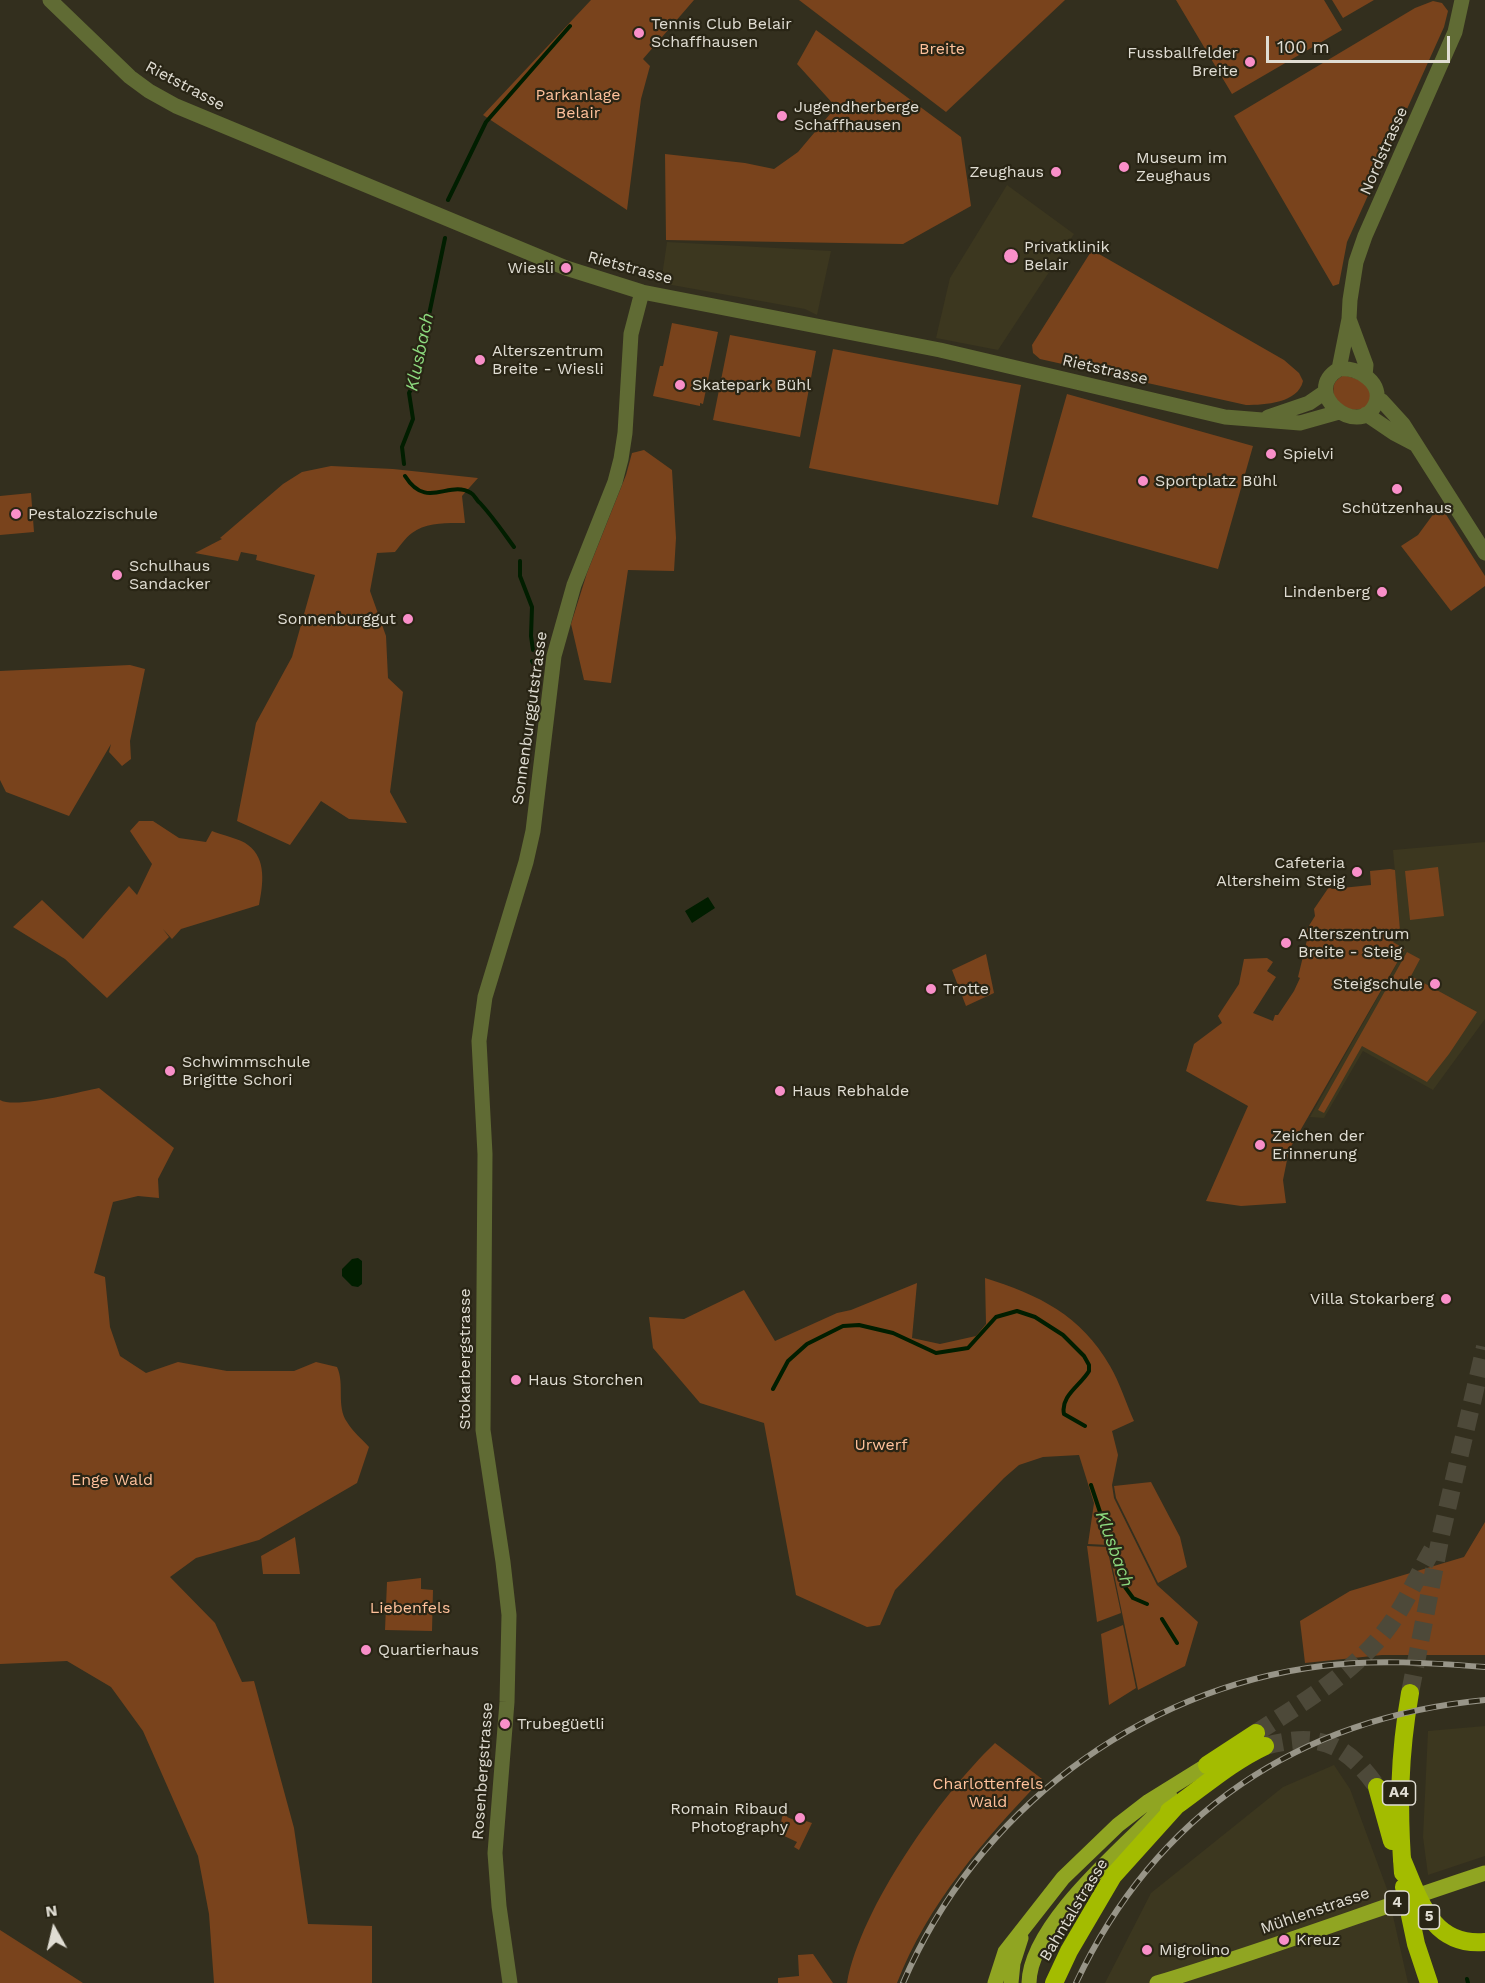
<!DOCTYPE html>
<meta charset="utf-8">
<style>
body{margin:0}
#map{position:relative;width:1485px;height:1983px;overflow:hidden;background:#332f1e;font-family:"Work Sans",sans-serif}
canvas{display:block}
.north{position:absolute;left:24px;top:1899px;width:60px;height:60px;-webkit-text-stroke:4px #292515;paint-order:stroke;rotate:352deg;font-size:16px;font-weight:700;line-height:24px;text-align:center;color:#e0ddd3}
.north::after{content:'';display:block;margin:auto;width:21px;height:27px;background:#e0ddd3;clip-path:polygon(50% 0,100% 100%,50% 72%,0 100%)}
.scale{position:absolute;left:1266px;top:36px;width:184px;height:27px;box-sizing:border-box;border:3px solid #e0ddd3;border-top:0;padding-left:8px;font-size:18px;line-height:21px;white-space:nowrap;color:#e0ddd3;-webkit-text-stroke:4px #292515;paint-order:stroke}
</style>
<div id="map">
<canvas width="1485" height="1983"></canvas>
<div class="north">N</div>
<div class="scale">100 m</div>
</div>
<script>
const ctx = document.querySelector('canvas').getContext('2d');
ctx.lineJoin = 'round';
function fillPath(path, color) { ctx.fillStyle = color; ctx.fill(path, 'evenodd'); }
function stroke(path, color, width, dash) { ctx.strokeStyle = color; ctx.lineWidth = width; ctx.lineCap = dash ? 'butt' : 'round'; ctx.setLineDash(dash || []); ctx.stroke(path); }
function label(font, color, halo, rows, align = 'center') {
  ctx.font = font + ' "Work Sans",sans-serif'; ctx.lineWidth = 4.5; ctx.setLineDash([]); ctx.textBaseline = 'middle'; ctx.strokeStyle = halo; ctx.fillStyle = color; for (const [text, x, y, turn = 0] of rows) {
    ctx.save(); ctx.translate(x, y); ctx.rotate((+turn || 0) * Math.PI / 180); ctx.textAlign = isNaN(turn) ? turn : align; if (halo) ctx.strokeText(text, 0, 0); ctx.fillText(text, 0, 0); ctx.restore();
  }
}
fillPath(new Path2D(`
 M1007 185 1074 234 998 350 936 338 950 278Z
 M667 242 831 251 817 315 805 309 661 283Z
 M1485 842V1019L1433 1090 1363 1051 1324 1118 1310 1117 1405 949 1392 942 1400 930 1393 850Z
 M1485 1726V1856L1428 1875 1423 1837 1428 1731Z
 M1334 1765 1350 1789 1387 1889 1408 1983H1105L1151 1893 1283 1787Z`), '#3c371f');
fillPath(new Path2D(`
 M591 0H694L643 59 650 66 641 99 627 210 483 115Z
 M799 0H1065L946 112Z
 M1176 0H1324L1342 30 1232 94Z
 M1332 0H1374L1343 18Z
 M1433 1 1442 3 1448 11 1444 27 1347 242 1339 284 1333 286 1234 116 1415 8Z
 M816 30 961 137 971 206 903 244 666 240 665 154 745 163 774 169 798 152 836 107 797 64Z
 M1092 250 1284 360 1299 373 1303 381C1298 403 1265 405 1246 405L1040 359 1033 353 1032 345Z
 M672 323 718 332 703 404 700 403V406L653 396 660 366H663Z
 M730 335 816 351 800 437 713 420Z
 M833 349 1021 385 998 505 809 468Z
 M1344 375 1360 380 1370 389V402L1363 409 1350 410 1334 399C1333 386 1332 382 1344 375Z
 M1067 394 1253 446 1218 569 1032 517Z
 M644 450 672 470 676 538 674 571 628 570 611 683 584 680 571 624 587 573 626 475 632 453Z
 M331 466 393 469 478 478 462 496 465 523C448 523 426 522 412 533 405 538 400 546 395 552L377 553 370 591 386 636 388 678 403 692 390 792 407 823 349 819 321 801 290 845 237 821 256 723 292 657 315 575 256 560 257 555 241 552 238 561 195 553 222 539 220 538 283 484 302 472Z
 M31 493 34 532 0 535V496Z
 M1440 505 1485 576V586L1451 611 1401 546 1418 535Z
 M130 665 145 669 130 741 131 759 122 766 109 752 111 744 69 816 6 792 0 780V671Z
 M139 821H153L179 838 206 842 212 831C221 835 241 839 248 845 267 859 263 885 259 905L181 929 172 939 163 929 169 937 107 998 65 959 13 927 42 900 83 939 129 886 137 895 152 864 130 831Z
 M1438 867 1444 916 1410 920 1405 871Z
 M1390 869 1395 870 1400 930 1393 942 1405 949 1289 1150 1283 1180 1286 1203 1241 1206 1206 1201 1248 1106 1186 1071 1194 1044 1222 1023 1218 1016 1239 984 1244 959 1267 958 1273 962 1267 971 1276 977 1253 1013 1273 1021 1275 1015H1278L1294 991 1300 978 1298 977 1307 940 1305 939 1307 929 1315 916 1314 909 1329 887 1332 889 1371 885 1370 871Z
 M1407 952 1420 959 1411 976 1477 1012 1449 1054 1427 1082 1362 1046 1324 1113 1318 1110Z
 M986 954 994 993 966 1006 952 970Z
 M99 1088 174 1148 158 1179 159 1198 138 1196 113 1202 94 1273 105 1277 110 1327 120 1356 146 1373 178 1362 227 1371H294L316 1362 337 1367C345 1384 336 1406 347 1422 352 1431 362 1439 369 1447L357 1483 259 1540 196 1558 170 1577 215 1623 242 1682 254 1681 294 1828 308 1924 372 1926V1983H214L209 1914 198 1856 143 1731 111 1687 67 1661 0 1664V1100C15 1109 79 1092 99 1088Z
 M985 1278C1039 1295 1081 1315 1110 1366 1120 1383 1126 1403 1134 1421L1112 1431 1118 1455 1112 1485 1114 1498 1157 1585 1198 1622 1185 1666 1138 1690 1108 1545 1088 1544 1094 1503 1079 1455 1043 1457 1019 1465 1004 1478 895 1590 880 1625 867 1627 796 1595 764 1423 700 1403 653 1348 649 1317 684 1319 744 1290 775 1341 837 1313 851 1310 917 1283 912 1338 940 1344 976 1336 986 1324Z
 M1151 1482 1180 1537 1187 1567 1158 1583 1116 1498 1114 1486Z
 M1485 1522V1655H1382L1305 1663 1300 1621 1350 1591 1464 1557Z
 M295 1537 300 1574H263L261 1556Z
 M1087 1546 1107 1547 1121 1613 1097 1622Z
 M421 1578V1589L433 1590 432 1631 385 1630 387 1582Z
 M1123 1625 1136 1688 1109 1705 1101 1634Z
 M995 1743 1042 1779C984 1840 928 1903 897 1983H847C861 1907 940 1796 995 1743Z
 M783 1812 788 1814 787 1817 804 1824 806 1821 812 1823 799 1850 794 1847 797 1842 780 1834 782 1830 780 1828Z
 M0 1930 83 1983H0Z
 M813 1954 833 1983H778V1978L799 1976 798 1955Z`), '#79431c');
fillPath(new Path2D(`
 M708 897 715 908 692 923 685 911Z
 M358 1258 362 1261V1284L358 1287 352 1286 342 1276V1269L352 1259Z`), '#011e00');
stroke(new Path2D(`
 M448 200 486 122 570 26
 M404 464 402 447 413 419 409 393 415 382 445 238
 M405 476C427 511 449 479 471 493 475 495 476 500 480 503 493 517 503 532 514 547
 M520 561V576L532 607 531 636 533 650
 M532 661 539 674
 M773 1389 788 1361 807 1344 843 1326 859 1325 893 1333 936 1353 968 1348 996 1317 1017 1311 1035 1317 1063 1335 1084 1356 1089 1365V1371C1081 1385 1060 1396 1064 1414L1085 1426
 M1091 1485 1125 1587 1133 1598 1147 1604
 M1162 1619 1177 1643
 M1467 1979 1468 1983`), '#011e00', 4);
stroke(new Path2D(`
 M1410 1693 1441 1535 1485 1347
 M1256 1733C1302 1703 1352 1674 1386 1630 1405 1606 1417 1576 1432 1550
 M1265 1746C1318 1732 1345 1742 1377 1787`), '#4d4939', 18, [18, 9]);
stroke(new Path2D(`
 M50 0 130 77 149 91 176 106 566 268 642 292 940 350 1225 417 1300 423 1339 412
 M1349 319 1366 365 1365 376
 M1339 369 1349 319 1350 300 1356 262 1365 236 1455 32 1462 0
 M1339 369C1358 366 1385 384 1375 405 1359 439 1299 393 1339 369Z
 M1377 399 1382 401 1403 424 1485 553
 M1366 414 1394 433 1415 444
 M1268 417 1309 403 1325 392
 M510 1983 499 1906 495 1853 507 1702 509 1615 503 1562 483 1430 485 1154 479 1041 485 997 526 862 533 831 554 656 574 585 615 482 621 459 625 433 631 334 642 292`), '#606b34', 15);
stroke(new Path2D(`
 M995 1983 1005 1952 1063 1878 1118 1825 1149 1801 1207 1765
 M1011 1983 1013 1963 1021 1938
 M1029 1983C1030 1924 1125 1846 1165 1805L1170 1798 1169 1792
 M1157 1983C1267 1950 1375 1909 1485 1873`), '#90a522', 15);
stroke(new Path2D(`
 M1207 1765 1256 1733
 M1377 1787 1392 1841
 M1169 1811C1201 1789 1229 1763 1265 1746
 M1403 1873C1398 1810 1399 1755 1410 1693
 M1054 1983 1069 1951 1113 1876 1177 1805`), '#a3bc00', 18);
const rail = new Path2D(`
 M903 1983C976 1812 1137 1689 1322 1666 1376 1659 1431 1663 1485 1667
 M1076 1983C1156 1813 1299 1718 1485 1700`);
stroke(rail, '#989588', 6);
stroke(rail, '#292515', 4, [11]);
stroke(new Path2D(`
 M1402 1859C1419 1898 1431 1947 1485 1942
 M1404 1887 1416 1944 1429 1983`), '#a3bc00', 18);
for (const [x, y, r, color] of [
 [639,33,6,"#f98fc9"],
 [1250,62,6,"#f98fc9"],
 [782,116,6,"#f98fc9"],
 [1124,167,6,"#f98fc9"],
 [1056,172,6,"#f98fc9"],
 [1011,256,8,"#f98fc9"],
 [566,268,6,"#f98fc9"],
 [480,360,6,"#f98fc9"],
 [680,385,6,"#f98fc9"],
 [1271,454,6,"#f98fc9"],
 [1143,481,6,"#f98fc9"],
 [1397,489,6,"#f98fc9"],
 [16,514,6,"#f98fc9"],
 [117,575,6,"#f98fc9"],
 [1382,592,6,"#f98fc9"],
 [408,619,6,"#f98fc9"],
 [1357,872,6,"#f98fc9"],
 [1286,943,6,"#f98fc9"],
 [1435,984,6,"#f98fc9"],
 [931,989,6,"#f98fc9"],
 [170,1071,6,"#f98fc9"],
 [780,1091,6,"#f98fc9"],
 [1260,1145,6,"#f98fc9"],
 [1446,1299,6,"#f98fc9"],
 [516,1380,6,"#f98fc9"],
 [366,1650,6,"#f98fc9"],
 [505,1724,6,"#f98fc9"],
 [800,1818,6,"#f98fc9"],
 [1284,1940,6,"#f98fc9"],
 [1147,1950,6,"#f98fc9"]
]) { const dot = new Path2D(); dot.arc(x, y, r, 0, 2 * Math.PI); ctx.fillStyle = color; ctx.fill(dot); stroke(dot, '#292515', 2); }
for (const [x, y, w] of [
 [1399,1793,33],
 [1397,1903,24],
 [1429,1917,21]
]) { const box = new Path2D(); box.roundRect(x - w / 2, y - 12, w, 24, 4.5); ctx.fillStyle = '#292515'; ctx.fill(box); stroke(box, '#e0ddd3', 1.5); }
label('bold 15px', '#e0ddd3', null, [
 ["A4",1399,1793],
 ["4",1397,1903],
 ["5",1429,1917]
]);
label('16px', '#e0ddd3', '#292515', [
 ["Tennis Club Belair",651,24],
 ["Schaffhausen",651,42],
 ["Fussballfelder",1238,53,"right"],
 ["Breite",1238,71,"right"],
 ["Jugendherberge",794,107],
 ["Schaffhausen",794,125],
 ["Museum im",1136,158],
 ["Zeughaus",1136,176],
 ["Zeughaus",1044,172,"right"],
 ["Privatklinik",1024,247],
 ["Belair",1024,265],
 ["Wiesli",554,268,"right"],
 ["Alterszentrum",492,351],
 ["Breite - Wiesli",492,369],
 ["Skatepark Bühl",692,385],
 ["Spielvi",1283,454],
 ["Sportplatz Bühl",1155,481],
 ["Schützenhaus",1397,508,"center"],
 ["Pestalozzischule",28,514],
 ["Schulhaus",129,566],
 ["Sandacker",129,584],
 ["Lindenberg",1370,592,"right"],
 ["Sonnenburggut",396,619,"right"],
 ["Cafeteria",1345,863,"right"],
 ["Altersheim Steig",1345,881,"right"],
 ["Alterszentrum",1298,934],
 ["Breite - Steig",1298,952],
 ["Steigschule",1423,984,"right"],
 ["Trotte",943,989],
 ["Schwimmschule",182,1062],
 ["Brigitte Schori",182,1080],
 ["Haus Rebhalde",792,1091],
 ["Zeichen der",1272,1136],
 ["Erinnerung",1272,1154],
 ["Villa Stokarberg",1434,1299,"right"],
 ["Haus Storchen",528,1380],
 ["Quartierhaus",378,1650],
 ["Trubegüetli",517,1724],
 ["Romain Ribaud",788,1809,"right"],
 ["Photography",788,1827,"right"],
 ["Kreuz",1296,1940],
 ["Migrolino",1159,1950]
], 'left');
label('16px', '#ffc19b', '#292515', [
 ["Breite",942,49],
 ["Parkanlage",578,95],
 ["Belair",578,113],
 ["Urwerf",881,1445],
 ["Enge Wald",112,1480],
 ["Liebenfels",410,1608],
 ["Charlottenfels",988,1784],
 ["Wald",988,1802]
]);
label('16px', '#e0ddd3', '#292515', [
 ["Rietstrasse",185,86,28],
 ["Nordstrasse",1384,151,-66],
 ["Rietstrasse",630,268,15],
 ["Rietstrasse",1105,370,13],
 ["Sonnenburggutstrasse",530,718,-82],
 ["Stokarbergstrasse",465,1359,-90],
 ["Rosenbergstrasse",483,1771,-86],
 ["Bahntalstrasse",1074,1910,-59],
 ["Mühlenstrasse",1315,1911,-19]
]);
label('italic 18px', '#8cda7e', '#292515', [
 ["Klusbach",420,352,-78],
 ["Klusbach",1114,1549,70]
]);
</script>
